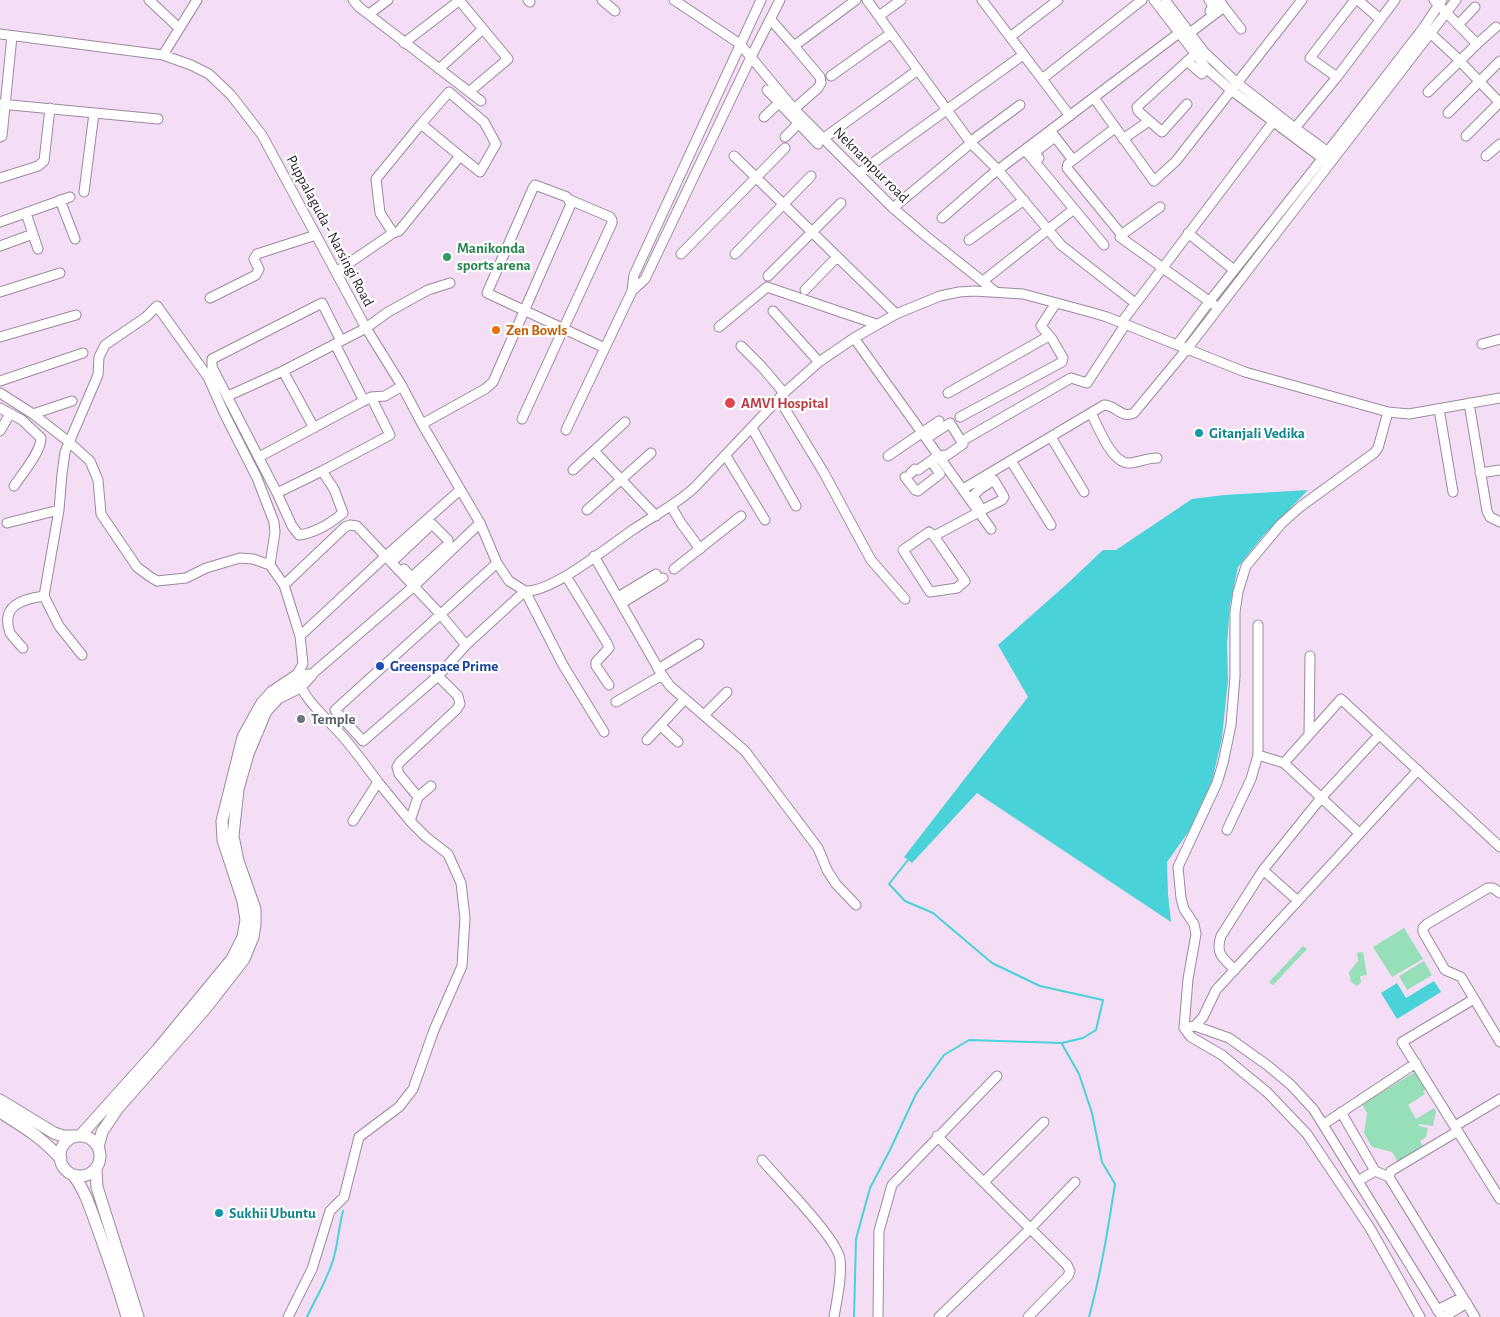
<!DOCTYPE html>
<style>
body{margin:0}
canvas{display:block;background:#f3def6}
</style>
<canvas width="1500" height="1317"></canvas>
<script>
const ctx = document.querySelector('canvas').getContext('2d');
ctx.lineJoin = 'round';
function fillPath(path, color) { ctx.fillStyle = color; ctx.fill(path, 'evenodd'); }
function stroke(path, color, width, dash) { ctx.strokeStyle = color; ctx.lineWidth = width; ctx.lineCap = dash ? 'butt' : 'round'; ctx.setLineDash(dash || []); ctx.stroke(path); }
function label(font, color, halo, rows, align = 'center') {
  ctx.font = font + ' "Alegreya Sans",sans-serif'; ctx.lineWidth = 4.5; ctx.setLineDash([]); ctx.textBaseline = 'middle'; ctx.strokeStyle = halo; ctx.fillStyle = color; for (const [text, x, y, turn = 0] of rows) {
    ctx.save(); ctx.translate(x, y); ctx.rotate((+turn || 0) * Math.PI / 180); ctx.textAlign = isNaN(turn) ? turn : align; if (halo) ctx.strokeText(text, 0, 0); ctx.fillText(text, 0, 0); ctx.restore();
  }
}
fillPath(new Path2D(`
 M1404 928 1423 959 1392 977 1373 947Z
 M1303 946 1307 949 1273 985 1269 982Z
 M1363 952 1367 975 1360 976 1361 982 1357 986 1351 982 1349 972 1358 961 1357 953Z
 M1424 961 1432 975 1407 990 1399 976Z
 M1415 1072 1426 1089 1423 1091 1425 1094 1408 1105 1416 1119 1434 1108 1436 1112 1433 1126 1419 1124V1126L1428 1128 1426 1137 1420 1141 1423 1146 1398 1162 1392 1152 1372 1147 1364 1133 1367 1113 1362 1104Z`), '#96dfb8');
fillPath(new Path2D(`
 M1308 490 1263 536 1238 567 1230 605 1227 644 1228 680 1222 738 1212 781 1189 831 1167 862 1168 894 1171 922 977 793 912 863 904 857 1028 697 998 645 1068 583 1103 550H1116L1192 499 1224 495Z
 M1434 981 1441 992 1397 1019 1381 993 1397 983 1406 998Z`), '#49d2d8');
stroke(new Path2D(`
 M1062 1044 1079 1074 1092 1113 1102 1162 1115 1184C1108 1229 1101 1273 1089 1317
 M307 1317C316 1297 328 1279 334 1257 338 1242 339 1226 343 1211
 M854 1317 856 1239 870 1188 890 1150 916 1094 944 1055 969 1040 1062 1043 1083 1038 1096 1030 1103 1000 1040 986 992 963 933 913 905 901 889 884 908 860`), '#49d2d8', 2);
const minor = new Path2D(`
 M149 0 178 27
 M353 0 359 7 481 101
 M459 0 508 59 469 92
 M528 0 530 2
 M602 0 615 11
 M674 0 740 44 794 109 893 208 927 237 996 292
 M867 0 971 143 998 170 1061 245 1135 303
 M982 0 1070 116
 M1154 0 1207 69 1231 90 1326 161
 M1165 0 1204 52 1236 82 1295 128 1332 155
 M1209 0 1213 6 1210 11
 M1358 0 1380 19
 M1224 7 1241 29
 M369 14 388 0
 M879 16 901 0
 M771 20 794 46 856 0
 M1458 25 1475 7
 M1428 31 1454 55 1500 103
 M0 34 163 55 191 65 209 74 231 95 262 135 366 328 402 386 422 424 480 523 497 563 509 581 525 591 563 665 604 732
 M1187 35 1224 7 1219 0
 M1010 37 1058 0
 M404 43 460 0
 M1477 44 1496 27
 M794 46 820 77 821 83 818 88 794 109
 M163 55 197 0
 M1187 61 1202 74
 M439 69 483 29
 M831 76 890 34
 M1337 77 1310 58 1355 0
 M1042 79 1142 0
 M767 90 818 144
 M1428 92 1477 44 1434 0
 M1094 98 1154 181 1176 161 1302 0
 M0 104 158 119
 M1187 104 1162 132 1138 111 1137 107 1195 54
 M1448 113 1500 61
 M764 117 783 99
 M1115 128 1068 164 1067 168 1121 234 1124 233 1160 207
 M1295 128 1337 77 1395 0
 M1052 133 1073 160
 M1466 136 1500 102
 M0 137 2 136 12 36
 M785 137 802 120
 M824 138 918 70
 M1123 139 1149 121
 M970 142 1020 105
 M1025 150 1104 245
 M734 156 896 314
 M1486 156 1500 144
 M1037 160 1039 158 1034 153 1055 137
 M859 173 1023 55
 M0 178 38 166 44 161 50 108
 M84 192 94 113
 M60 200 75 239
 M893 208 971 143
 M26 213 38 249
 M942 218 990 176 1179 33
 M0 222 70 197
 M393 233 380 213 376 179 421 124
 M1188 233 1234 270
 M1120 237 1213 304
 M969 240 1024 200
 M0 246 33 234
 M681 254 785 148
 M735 254 811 176
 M336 272 393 233 399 231 460 156 480 172 496 144 484 122 449 92 421 124 460 156
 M768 276 841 203
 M983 281 1074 209
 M805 290 837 257
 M632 291 645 279 751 57 780 0
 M0 292 60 273
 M210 298 256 275 259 269 254 259 257 254 316 235
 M773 311 819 362
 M1121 323 1273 122
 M719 327 767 287 876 324
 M0 337 76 315
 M854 338 991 529
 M335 344 364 401
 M1482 344 1500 339
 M1177 345 1209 302 1322 159 1424 27 1442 0
 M741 346 762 367 784 393
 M283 371 314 428
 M0 381 83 353
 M0 393 33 414 69 442 90 461 98 480 101 514 137 567 149 576 157 581 186 578 206 568 240 558 253 559 270 565 284 585 300 636 303 664 296 676C305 702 327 718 344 738 356 752 367 767 378 782L353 821
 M948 393 1049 336
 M228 396 283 371 366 328 388 312 428 290 450 283
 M779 399 824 473 871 560 905 599
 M1469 403 1487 511 1490 517 1500 522
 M0 408 22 420 41 438C41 452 22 474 14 486
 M1439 409 1453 492
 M1388 412 1378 448 1374 453 1300 507 1281 524 1246 566 1238 592 1235 612V677L1231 725 1223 763 1217 783 1178 867 1181 898 1184 909 1194 924 1196 934 1188 979 1184 1028 1191 1037 1222 1055 1268 1093 1307 1134 1370 1228 1420 1317
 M1091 413C1098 426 1112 465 1130 463 1139 462 1148 458 1157 458
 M33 414 72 401
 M960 417 1062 362 1063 358 1052 339 1041 326 1056 303
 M522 419 612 223V220L610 217 570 200
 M422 424 485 389 493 382 571 204 567 197 535 185 533 188 487 293 605 348
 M752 428 796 506
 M566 430 632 291 634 275 761 0
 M0 431 10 414
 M1051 437 1084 492
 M927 438 950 423 963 444 946 456 944 455 940 457
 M967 438 1071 378 1087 383 1125 325
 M595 452 656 516
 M726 456 765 520
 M888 456 939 421
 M259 457 371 397 385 396 402 386
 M1011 461 1051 525
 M573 470 625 422
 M322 471 390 435 371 397
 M911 473 915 469 918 470 935 458
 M1480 473 1500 470
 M905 477 915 490 918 491 940 474 931 461
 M975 482 980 489 994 480 1004 497 1002 500 982 510 973 496 980 489
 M963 489 1104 405C1116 405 1121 419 1134 413L1187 349 1456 0
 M277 493 322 471 334 489 343 513C331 523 314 533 299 535L292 526 277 493 212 367V359L322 303 341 341
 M671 506 681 523 700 549
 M59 510 44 596 59 626 82 655
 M587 510 651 453
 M7 523 59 510 62 474 65 452 98 375 99 357 105 345 146 317 157 306 208 377 224 413 257 478 274 522 275 532 270 565
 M934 536 965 581 957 588 930 592 903 550 929 532 934 536 979 512
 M594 556 662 675 616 702
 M395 559 432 524 448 540V544L414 575 410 576 404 569
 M674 569 741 516
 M566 576 607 643 609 648 596 662V666L609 685
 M284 585 345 527 350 525 357 526 441 615 466 645 438 676 458 696 460 704 456 710 400 762 397 767 399 774 418 797
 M618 597 656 574
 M622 603 663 578
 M1258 625V755
 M300 636 389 553 460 490
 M466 645 525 591C552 593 610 545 634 529 655 515 677 504 695 487L784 393 819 362 854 338 896 314 940 296 959 292 974 291 1023 294 1090 312 1107 317 1245 372 1388 412 1409 414 1500 398
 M23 648C18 643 14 638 10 633 0 605 23 599 44 596
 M658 669 699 644
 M311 675 413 587 480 523
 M662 675 670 686 745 751 818 848 827 870 836 884 856 905
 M438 676 363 741 335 710 497 563
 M704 715 727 692
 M661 726 678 742
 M1309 735 1310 656
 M647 740 685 699
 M1284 763 1341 699 1500 847
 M410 821 418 797 431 786
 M1227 830 1251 779 1258 755 1284 763 1359 833
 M1263 870 1298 901
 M1500 893 1493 888H1488L1427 924 1423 928V932L1445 970 1461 977 1500 1042
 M1235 970C1223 958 1215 954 1221 936L1263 870 1321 798 1379 735
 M1474 999 1402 1042 1500 1199
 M1195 1026 1203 1017 1216 990 1418 770
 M1184 1028 1195 1026 1229 1038 1267 1065 1291 1085 1314 1110 1442 1317
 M1341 1112 1375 1171 1389 1177
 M1324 1124 1416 1063
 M1455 1126 1500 1099
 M1458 1131 1391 1171 1389 1177 1475 1317
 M937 1136 1067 1265 1070 1271 1068 1276 1028 1317
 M762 1160C778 1179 837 1238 840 1259 842 1278 837 1299 834 1317
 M1358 1181 1375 1171
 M984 1182 1044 1122
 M1437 1310 1463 1297
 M288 1317 312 1269 330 1211 344 1197 359 1137 399 1107 413 1089 434 1030 462 966 465 918 461 883 448 854 426 837 410 821 378 782
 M878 1317 879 1231 892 1185 997 1076
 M939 1317 1029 1230 1075 1182
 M1444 1317 1467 1303`);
const major = new Path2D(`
 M0 1100 54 1133 63 1136H76
 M0 1112C25 1128 40 1136 61 1159
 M60 1156a20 20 0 1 1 40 0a20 20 0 1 1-40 0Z
 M80 1136 158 1049 232 959 243 937 246 920 243 901 223 840 222 821 243 737 262 703 272 692 296 676 311 675
 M98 1147 102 1132 118 1108 205 1009 244 959 253 937 255 924V909L238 861 233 836 238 789 248 754 266 711 278 698 300 687 311 675
 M96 1169 97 1187 138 1317
 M74 1176C86 1192 92 1213 99 1232 109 1260 119 1288 127 1317`);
stroke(minor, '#9c899f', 11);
stroke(major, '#9c899f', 13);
stroke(minor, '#fff', 9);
stroke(major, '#fff', 11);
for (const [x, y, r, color] of [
 [447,257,5,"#2e9e5b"],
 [496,330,5,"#e8710a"],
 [730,403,6,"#e0444e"],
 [1199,433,5,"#0f9aa8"],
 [380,666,5,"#1a4fb4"],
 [301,719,5,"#6b7280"],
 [219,1213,5,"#0f9aa8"]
]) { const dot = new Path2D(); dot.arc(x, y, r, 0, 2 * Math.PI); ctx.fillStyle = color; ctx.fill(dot); stroke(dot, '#fff', 2); }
label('15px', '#29222b', '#fff', [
 ["Neknampur road",871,165,45],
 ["Puppalaguda - Narsingi Road",330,231,62]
]);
label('bold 15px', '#27864d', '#fff', [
 ["Manikonda",457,248],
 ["sports arena",457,265]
], 'left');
label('bold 15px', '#c56008', '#fff', [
 ["Zen Bowls",506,330]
], 'left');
label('bold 15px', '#be3a42', '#fff', [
 ["AMVI Hospital",741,403]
], 'left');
label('bold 15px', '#0d838f', '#fff', [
 ["Gitanjali Vedika",1209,433],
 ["Sukhii Ubuntu",229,1213]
], 'left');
label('bold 15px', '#164399', '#fff', [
 ["Greenspace Prime",390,666]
], 'left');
label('bold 15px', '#5b616d', '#fff', [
 ["Temple",311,719]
], 'left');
</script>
